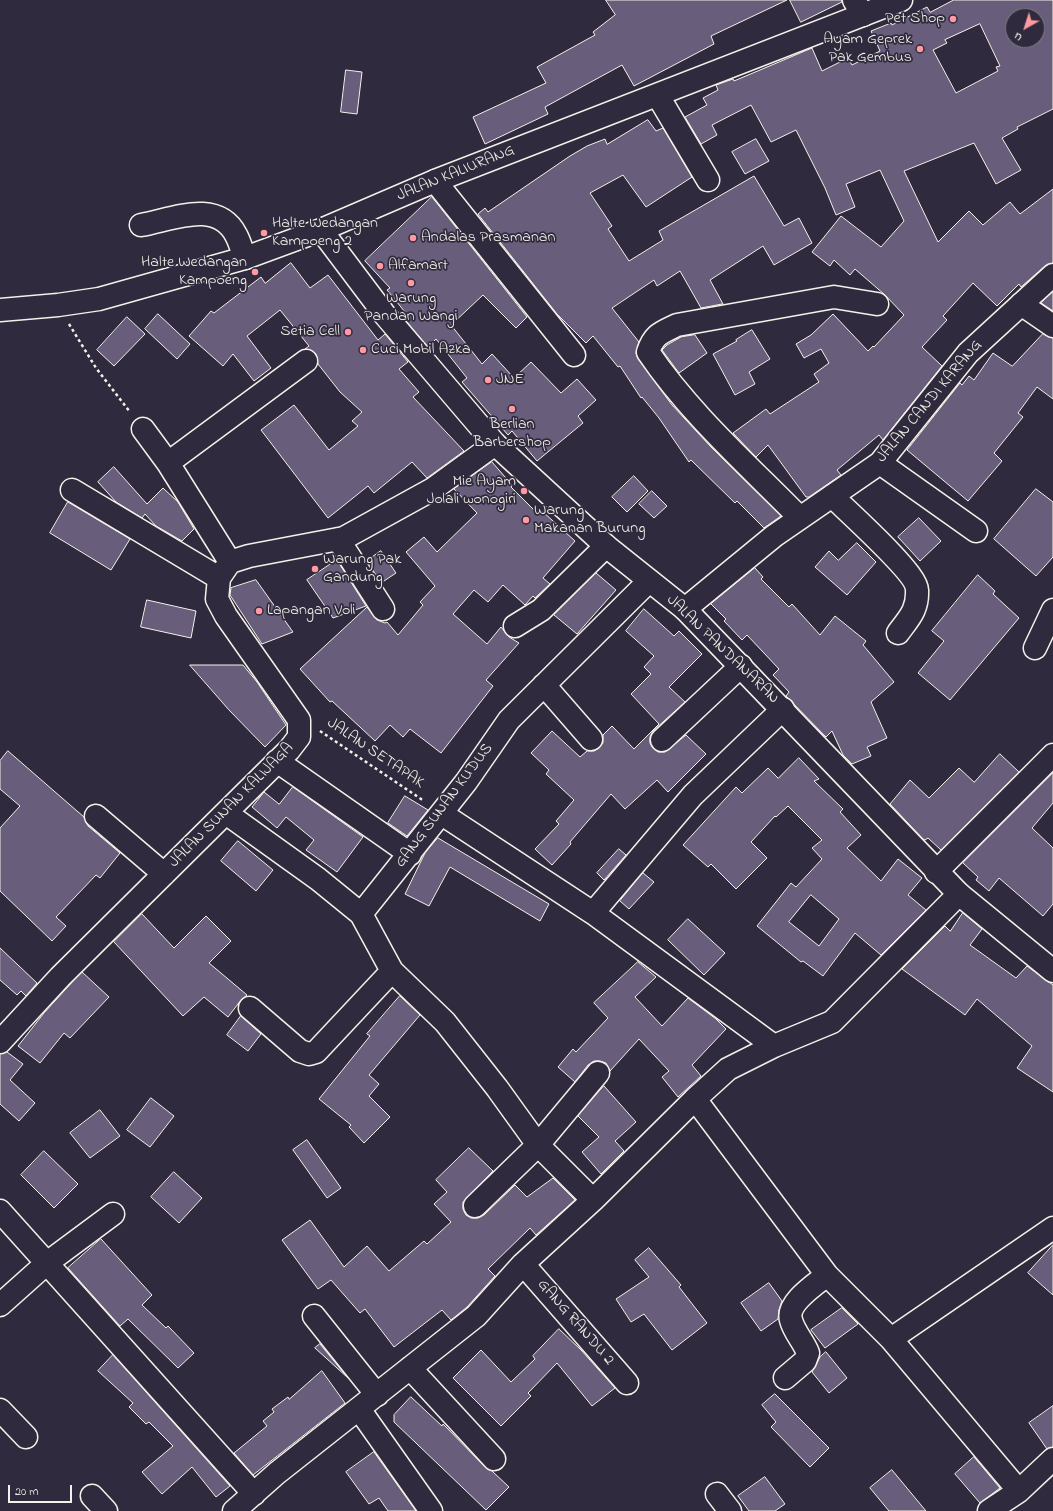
<!DOCTYPE html>
<style>
body{margin:0}
#map{position:relative;width:1053px;height:1511px;overflow:hidden;background:#2f2a3d;font-family:"Indie Flower",sans-serif}
canvas{display:block}
.north{position:absolute;left:1005px;top:8px;width:40px;height:40px;box-sizing:border-box;background:#2f2a3d;border:1px solid #7e7a81;border-radius:50%;rotate:219deg;font-size:11px;font-weight:700;line-height:16px;text-align:center;color:#f4f1e8}
.north::after{content:'';display:block;margin:auto;width:14px;height:18px;background:#ff9aa2;clip-path:polygon(50% 0,100% 100%,50% 72%,0 100%)}
.scale{position:absolute;left:8px;top:1485px;width:64px;height:18px;box-sizing:border-box;border:2px solid #f4f1e8;border-top:0;padding-left:5px;font-size:12px;line-height:14px;white-space:nowrap;color:#f4f1e8;-webkit-text-stroke:3px #2f2a3d;paint-order:stroke}
</style>
<div id="map">
<canvas width="1053" height="1511"></canvas>
<div class="north">U</div>
<div class="scale">20 m</div>
</div>
<script>
const ctx = document.querySelector('canvas').getContext('2d');
ctx.lineJoin = 'round';
function fillPath(path, color) { ctx.fillStyle = color; ctx.fill(path, 'evenodd'); }
function stroke(path, color, width, dash) { ctx.strokeStyle = color; ctx.lineWidth = width; ctx.lineCap = dash ? 'butt' : 'round'; ctx.setLineDash(dash || []); ctx.stroke(path); }
function label(font, color, halo, rows, align = 'center') {
  ctx.font = font + ' "Indie Flower",sans-serif'; ctx.lineWidth = 3.5; ctx.setLineDash([]); ctx.textBaseline = 'middle'; ctx.strokeStyle = halo; ctx.fillStyle = color; for (const [text, x, y, turn = 0] of rows) {
    ctx.save(); ctx.translate(x, y); ctx.rotate((+turn || 0) * Math.PI / 180); ctx.textAlign = isNaN(turn) ? turn : align; if (halo) ctx.strokeText(text, 0, 0); ctx.fillText(text, 0, 0); ctx.restore();
  }
}
const building = new Path2D(`
 M606 0H787L711 36 714 44 634 86 622 65 545 107 548 114 485 144 473 117 546 83 537 67 595 35 593 32 615 15Z
 M790 0H842V2L801 22Z
 M954 0H1053V109L1017 127 1018 129 1002 138 1021 170 996 184 974 143 904 171 938 242 969 211 983 225 1010 202 1020 214 1053 189V263L1045 266 1021 287 1019 284 997 306 973 283 943 316 947 320 922 347 942 366 883 440 879 435 837 470 841 475 809 497H806L768 445 756 457 733 433 766 409 770 414 819 382 814 374 829 363 821 349 804 358 796 344 811 335 833 314 868 351 873 346 874 347 904 315 885 295 855 269 850 275 834 260 830 266 812 252 841 216 881 247 904 221 880 170 846 184 855 207 836 215 825 188 796 130 771 142 751 105 712 125 717 135 701 144 685 117 707 105 703 98 718 90 716 85 733 79 734 81 812 48 822 71 848 58 852 65 880 51 871 31 891 23 892 25 927 7 930 12ZM1013 16H1037V40H1013ZM980 24 1000 66 996 67 998 71 956 93 933 50 947 43 945 40Z
 M346 70 362 72 357 114 341 112Z
 M648 120 656 131 663 128 692 177 646 207 623 175 590 193 612 226 608 229 629 261 663 240 659 231 754 176 784 226 799 218 812 243 774 265 763 246 710 280 723 304H722L701 308 680 271 657 286 654 280 612 308 639 342 636 353 638 359 672 405 711 447 781 516 764 528 737 501 735 503 691 460 689 462 659 418 642 397 641 398 620 366 618 367 593 336 586 343 557 314 478 214 485 208 488 212 570 156 587 146 605 139 607 144Z
 M756 139 769 161 745 174 732 152Z
 M432 197 527 317 516 328 483 295 451 325 482 364 492 354 514 378 531 362 561 393 577 379 596 400 578 416 583 423 537 461 512 431 508 435 462 382 467 378 436 339 428 347 402 316 405 312 387 290 390 288 365 261Z
 M291 263 310 288 328 275 378 340 385 334 408 362 399 369 419 392 413 397 464 451 427 478 412 462 374 493 368 486 328 518 261 430 294 405 329 450 358 426 352 421 362 412 340 392 318 364 316 354 311 350 305 349 309 346 280 310 247 336 271 368 254 381 233 354 223 366 189 336 211 311 214 313 261 277 265 283Z
 M1053 292V311L1041 303Z
 M158 314 190 344 177 359 145 329Z
 M127 317 145 334 114 366 97 350Z
 M752 330 770 359 749 372 755 384 735 395 713 354 737 341 736 340Z
 M1043 334 1053 338V399L1037 387 1018 413 1023 417 994 453 1002 461 968 501 907 450 960 383 962 385 969 376 974 380 993 353 1012 366Z
 M695 335 707 353 679 373 662 350 667 345 681 337Z
 M492 462 512 485 511 487 539 515 542 511 575 541 543 578 550 584 535 598 533 596 525 605 503 585 488 602 474 590 453 614 487 644 501 627 509 637 519 643 486 680 493 686 441 753 410 729 403 737 390 725 375 741 332 701 330 702 300 669 367 607 377 620 385 623 387 622 398 635 423 605 420 602 435 586 406 552 424 537 437 552 477 513 454 489Z
 M114 467 147 504 163 488 178 502 194 529 182 541 156 526 145 514 142 518 116 502 98 482Z
 M634 476 648 491 627 512 612 497Z
 M1036 489 1053 502V557L1036 576 994 539Z
 M652 491 667 506 654 518 639 504Z
 M68 502 130 539 111 570 50 533Z
 M919 518 941 541 920 561 898 537Z
 M857 543 876 562 847 595 815 567 829 551 838 560Z
 M381 551 396 573 381 583 367 561Z
 M337 560 366 606 333 618 307 580Z
 M755 568 763 577 761 579 789 607 792 604 820 635 835 616 866 641 863 645 894 682 871 702 887 738 867 747 871 756 852 764 843 755 832 731 826 737 786 696 789 692 773 675 779 669 747 635 742 640 724 621 726 619 711 604Z
 M596 573 616 590 577 634 554 615Z
 M978 575 995 591 993 594 1019 618 950 700 918 673 944 641 932 631Z
 M256 580 293 632 262 644 230 595 231 588Z
 M147 600 196 611 191 638 141 627Z
 M644 609 674 636 679 631 702 654 669 687 685 702 653 731 650 737V743L653 748 658 752H665L686 735 706 754 668 792 657 780 625 809 611 794 570 842 571 844 552 865 535 849 559 824 556 821 574 800 546 774 549 770 531 753 552 731 580 757 587 751H594L599 748 603 743V735L612 726 634 749 659 724 631 694 651 674 644 667 654 656 626 631Z
 M190 665H243L257 682 286 725 265 747 229 710Z
 M8 751 77 811 84 817 88 826 120 853 100 878 96 875 56 917 66 926 52 941 0 891V828L20 806 0 789V761Z
 M1000 754 1019 772 941 850 928 838 925 840 923 839 890 804 910 780 929 798 959 768 974 782Z
 M799 758 819 779 814 781 843 809 840 812 861 835 847 848 881 881 898 859 922 878 908 895 926 910 881 955 855 933 823 976 803 961 801 962 757 926 791 883 796 887 822 859 812 848 822 840 788 806 776 817 775 816 751 842 767 858 736 889 711 864 708 867 683 845 736 787 742 793 768 768 778 778ZM811 895 839 919 819 946 789 922Z
 M1053 773V803L1032 828 1053 848V904L1043 916 999 878 989 891 976 880 978 877 963 863Z
 M293 787 363 837 337 872 306 850 314 840 286 817 277 828 252 807 264 792 279 804Z
 M405 796 428 810 407 836 388 823Z
 M438 838 549 904 540 921 450 867 429 906 405 894 425 853Z
 M238 841 273 870 256 891 221 861Z
 M619 849 626 855 604 880 597 873Z
 M643 873 654 882 629 909 620 901Z
 M963 913 982 929 970 945 1016 978 1027 966 1053 985V1092L1017 1068 1032 1046 977 999 965 1015 902 969 945 926 950 931Z
 M142 914 174 948 206 916 231 941 209 963 247 995 241 1000 228 1017 204 997 183 1016 114 942Z
 M688 919 725 953 704 975 668 940Z
 M0 948 37 983 26 996 21 991 17 995 0 980Z
 M638 962 656 977 635 997 662 1026 688 998 716 1019 726 1029 692 1065 701 1076 678 1097 662 1077 669 1071 639 1039 610 1071 606 1063 600 1061H594L588 1065 575 1082 558 1067 573 1049 576 1052 608 1018 594 1003Z
 M82 972 109 997 70 1038 64 1033 40 1063 18 1046 44 1013Z
 M400 996 420 1015 369 1075 379 1084 369 1096 390 1117 364 1143 349 1127 351 1125 319 1099 370 1036 367 1034Z
 M241 1016 261 1034 248 1051 227 1035Z
 M7 1052 23 1064 10 1080 35 1103 19 1121 0 1104V1054Z
 M604 1086 636 1122 615 1141 624 1151 601 1174 582 1152 599 1137 578 1116Z
 M151 1098 174 1116 150 1147 127 1130Z
 M100 1110 120 1136 90 1158 70 1133Z
 M307 1140 341 1188 327 1198 293 1150Z
 M469 1148 493 1171 463 1202V1209L466 1215 471 1218H478L484 1215 515 1185 527 1197 553 1178 575 1200 536 1235 530 1228 488 1269 495 1276 467 1307 451 1320 442 1310 394 1347 365 1309 360 1313 331 1280 318 1289 282 1240 310 1220 344 1267 367 1246 389 1271 424 1241 427 1244 451 1222 434 1204 447 1192 436 1180Z
 M44 1151 78 1184 54 1208 21 1175Z
 M174 1172 202 1198 179 1223 151 1197Z
 M101 1239 152 1295 142 1305 166 1328 168 1326 194 1353 178 1368 128 1319 120 1326 68 1268Z
 M1053 1245V1295L1028 1273Z
 M649 1248 681 1285 679 1287 707 1323 672 1350 644 1314 631 1322 616 1299 649 1277 635 1260Z
 M769 1283 782 1301 779 1310 778 1319 761 1331 741 1303Z
 M842 1308 858 1324 825 1348 811 1330Z
 M559 1329 581 1350 615 1388 592 1406 557 1363 528 1393 531 1396 501 1426 453 1378 481 1350 511 1382 535 1359 533 1356Z
 M320 1344 348 1378 315 1348Z
 M826 1352 847 1378 829 1393 812 1372 820 1357Z
 M113 1355 230 1486 216 1497 192 1467 162 1494 142 1472 173 1446 149 1422 146 1424 129 1407 133 1403 98 1371Z
 M322 1371 345 1403 253 1475 234 1453 267 1426 263 1421 274 1412 272 1409 288 1397 289 1399Z
 M775 1394 829 1448 810 1467 771 1427 776 1422 762 1405Z
 M411 1397 442 1426 443 1424 485 1467 492 1471 509 1487 486 1510 394 1422V1415Z
 M1053 1406V1447L1047 1449 1029 1423Z
 M374 1452 416 1511H388L379 1498 369 1504 346 1472Z
 M974 1457 1000 1488 980 1503 955 1474Z
 M892 1470 926 1511H889L870 1488Z
 M765 1477 785 1504 775 1511H749L738 1496Z`);
fillPath(building, '#685d7b');
stroke(building, '#f4f1e8', 1);
const minor = new Path2D(`
 M854 0 863 15
 M658 96 708 180
 M435 181 574 355
 M141 225C171 220 217 198 236 235 240 242 242 251 245 258
 M1021 304 1053 326
 M143 429 168 463 230 562
 M168 463 306 361
 M880 463 976 531
 M72 490 219 578
 M832 496C847 511 917 573 917 590 918 610 909 618 898 633
 M800 518C748 465 690 414 648 352 654 334 661 333 677 325L834 297 877 304
 M338 539 383 609
 M685 609 774 536 880 463 968 353 1053 275
 M515 626 541 610 606 546
 M1035 648 1053 610
 M544 685 591 739
 M662 740 741 666
 M277 761 410 854
 M226 813 318 879 361 914 466 782 509 720 649 581
 M442 814 593 913 774 1046
 M96 816 164 874
 M936 872 1053 755
 M593 913 693 795 783 709
 M361 914 392 971 445 1022 497 1088 538 1145 593 1200
 M250 1008 300 1051 309 1054 316 1052 392 971
 M0 1042 60 977 289 750 299 737V720L226 616 217 599 219 578 230 562 249 556 344 538 433 489 495 444
 M695 1099 728 1069 774 1046 832 1022 959 894
 M475 1206 538 1145 598 1073
 M0 1211 254 1494
 M523 1264 627 1383
 M0 1305 47 1263 113 1214
 M314 1316 377 1395
 M891 1339 1053 1228
 M410 1368 494 1459
 M785 1378 805 1361 808 1353C804 1342 794 1332 791 1320 786 1303 816 1284 827 1275
 M359 1409 431 1511
 M0 1410 26 1437
 M717 1494 730 1511
 M92 1496 106 1511
 M234 1511 277 1473 476 1316 523 1264 593 1200 695 1099 827 1275 891 1339 1019 1491
 M989 1511 1019 1491 1053 1459`);
const major = new Path2D(`
 M321 230 385 315 495 444 606 546 685 609 959 894 1053 971
 M0 310 58 305 99 299 245 258 321 230 435 181 901 0`);
stroke(minor, '#f4f1e8', 25);
stroke(major, '#f4f1e8', 25);
stroke(new Path2D(`
 M69 324 96 368 130 412
 M320 731 424 801`), '#f4f1e8', 2.5, [3, 3]);
stroke(minor, '#2f2a3d', 22);
stroke(major, '#2f2a3d', 22);
for (const [x, y, r, color] of [
 [953,19,4,"#ff9aa2"],
 [920,49,4,"#ff9aa2"],
 [264,233,4,"#ff9aa2"],
 [413,238,4,"#ff9aa2"],
 [380,266,4,"#ff9aa2"],
 [255,272,4,"#ff9aa2"],
 [411,283,4,"#ff9aa2"],
 [348,332,4,"#ff9aa2"],
 [363,350,4,"#ff9aa2"],
 [488,380,4,"#ff9aa2"],
 [512,409,4,"#ff9aa2"],
 [524,491,4,"#ff9aa2"],
 [526,520,4,"#ff9aa2"],
 [315,569,4,"#ff9aa2"],
 [259,611,4,"#ff9aa2"]
]) { const dot = new Path2D(); dot.arc(x, y, r, 0, 2 * Math.PI); ctx.fillStyle = color; ctx.fill(dot); stroke(dot, '#2f2a3d', 1.5); }
label('16px', '#f4f1e8', '#2f2a3d', [
 ["Pet Shop",945,19,"right"],
 ["Ayam Geprek",912,40,"right"],
 ["Pak Gembus",912,58,"right"],
 ["Halte Wedangan",272,224],
 ["Kampoeng 2",272,242],
 ["Andalas Prasmanan",421,238],
 ["Halte Wedangan",247,263,"right"],
 ["Kampoeng",247,281,"right"],
 ["Alfamart",388,266],
 ["Warung",411,299,"center"],
 ["Pandan Wangi",411,317,"center"],
 ["Setia Cell",340,332,"right"],
 ["Cuci Mobil Azka",371,350],
 ["JNE",496,380],
 ["Berlian",512,425,"center"],
 ["Barbershop",512,443,"center"],
 ["Mie Ayam",516,482,"right"],
 ["Jolali wonogiri",516,500,"right"],
 ["Warung",534,511],
 ["Makanan Burung",534,529],
 ["Warung Pak",323,560],
 ["Gandung",323,578],
 ["Lapangan Voli",267,611]
], 'left');
label('16px', '#f4f1e8', '#2f2a3d', [
 ["JALAN KALIURANG",456,174,-22],
 ["JALAN CANDI KARANG",930,402,-50],
 ["JALAN PANDANARAN",722,650,44],
 ["JALAN SETAPAK",375,754,34],
 ["JALAN SUNAN KALIJAGA",232,806,-45],
 ["GANG SUNAN KUDUS",445,806,-53],
 ["GANG RANDU 2",575,1323,49]
]);
</script>
